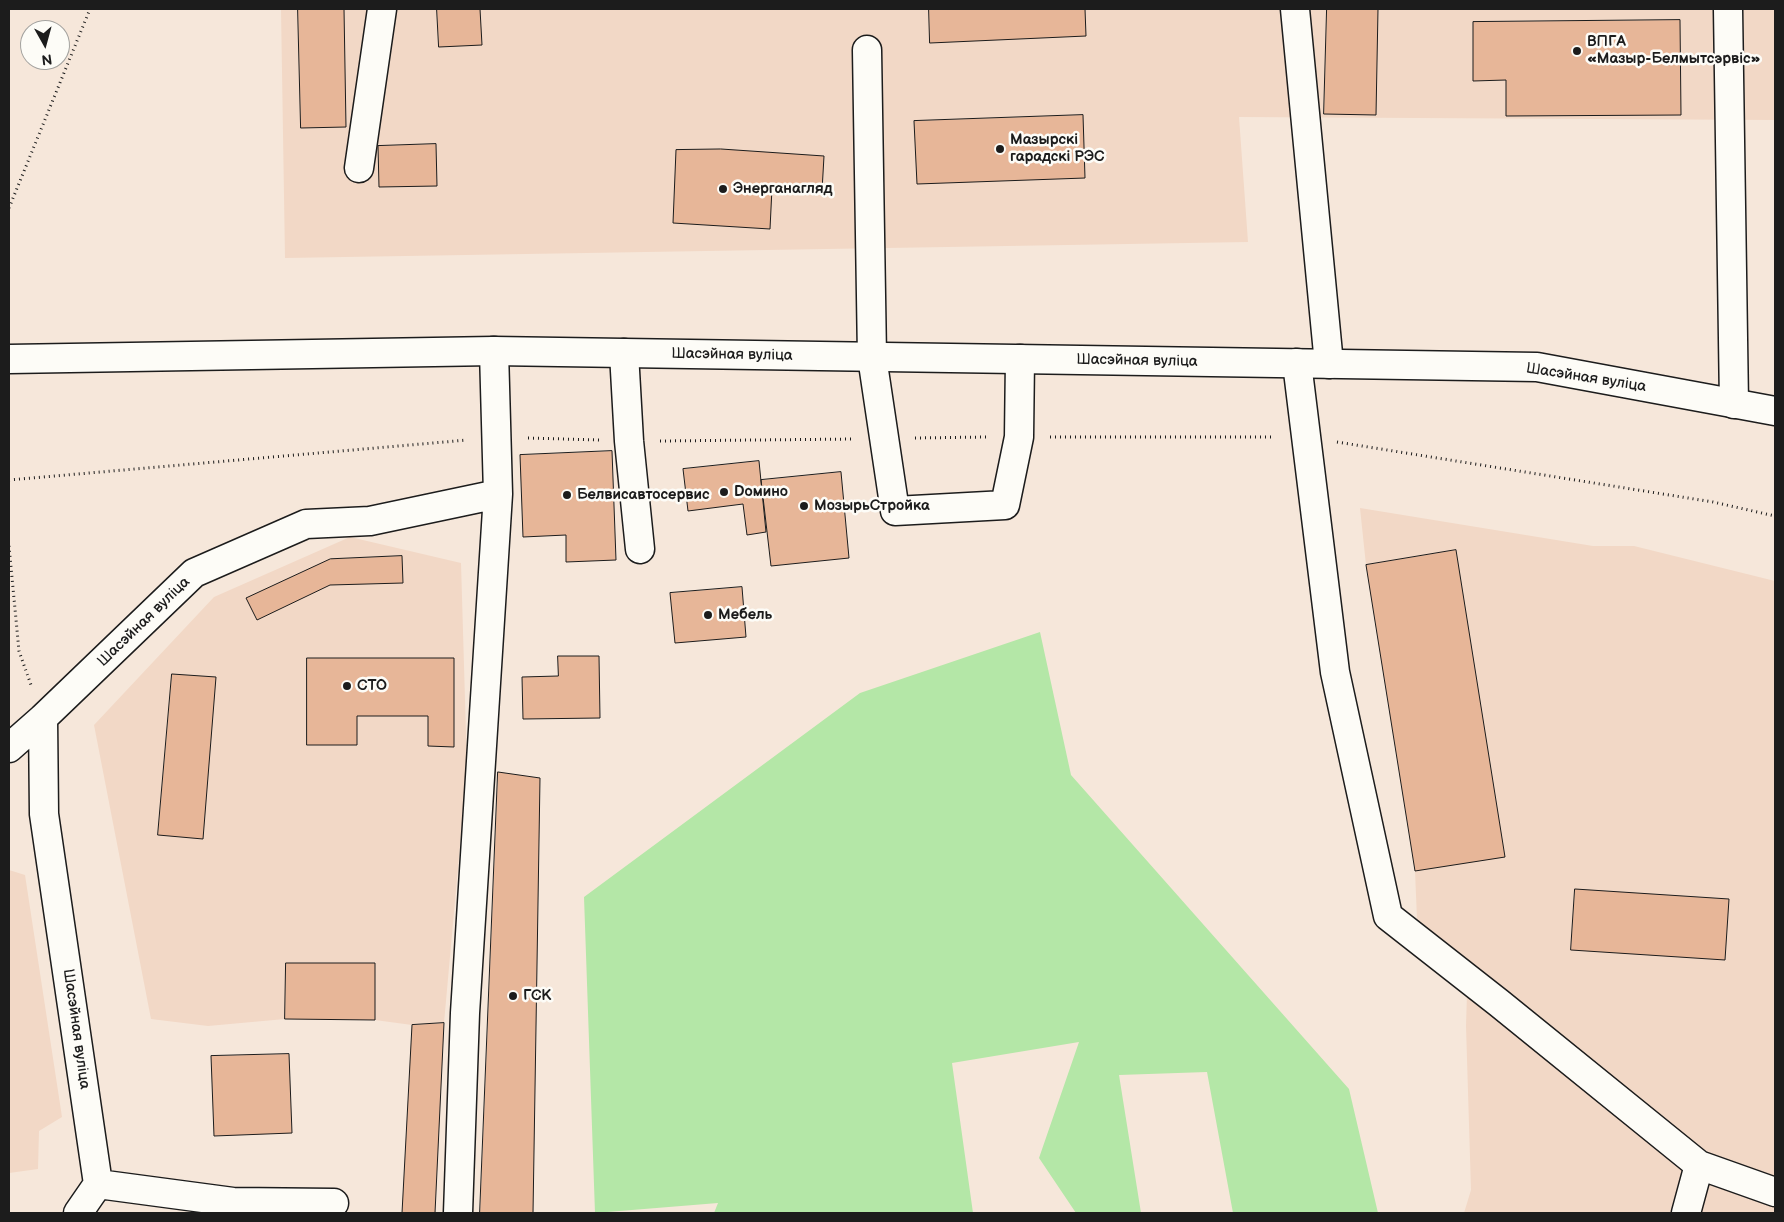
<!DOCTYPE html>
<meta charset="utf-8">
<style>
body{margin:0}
#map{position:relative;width:1784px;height:1222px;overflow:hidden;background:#f6e7da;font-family:"Balsamiq Sans",sans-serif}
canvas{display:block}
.frame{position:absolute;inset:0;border:10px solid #1c1c1c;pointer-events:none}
.north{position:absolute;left:20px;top:20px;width:50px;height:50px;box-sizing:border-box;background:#fdfcf7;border:1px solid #a3a29f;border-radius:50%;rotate:173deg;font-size:14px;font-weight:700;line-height:20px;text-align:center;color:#1c1c1c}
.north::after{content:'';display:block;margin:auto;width:18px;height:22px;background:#1c1c1c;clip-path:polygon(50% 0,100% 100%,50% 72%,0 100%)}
</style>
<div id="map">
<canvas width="1784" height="1222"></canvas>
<div class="frame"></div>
<div class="north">N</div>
</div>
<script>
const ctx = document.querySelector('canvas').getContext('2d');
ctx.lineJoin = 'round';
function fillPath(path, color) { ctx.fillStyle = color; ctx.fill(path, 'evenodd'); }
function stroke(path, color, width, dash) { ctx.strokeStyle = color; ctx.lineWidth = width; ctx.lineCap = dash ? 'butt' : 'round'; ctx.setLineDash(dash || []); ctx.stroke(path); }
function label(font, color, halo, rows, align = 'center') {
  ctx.font = font + ' "Balsamiq Sans",sans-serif'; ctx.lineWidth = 5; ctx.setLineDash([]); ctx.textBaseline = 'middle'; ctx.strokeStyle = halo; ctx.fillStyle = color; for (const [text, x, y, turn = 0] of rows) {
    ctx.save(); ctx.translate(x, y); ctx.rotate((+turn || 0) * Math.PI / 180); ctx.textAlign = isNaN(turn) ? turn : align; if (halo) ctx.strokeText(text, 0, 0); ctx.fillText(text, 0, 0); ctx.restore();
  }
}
fillPath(new Path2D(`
 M281 9H1775V120L1239 117 1248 242 285 258Z
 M1360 508 1593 546H1634L1775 581V1213H1464L1471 1190 1466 1026 1468 962 1417 919 1415 871 1366 565Z
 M350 537 461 563 467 768 444 1023 412 1025 375 1020 285 1019 208 1026 151 1019 94 725 214 597Z
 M9 870 25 875 62 1117 39 1131 38 1169 9 1173Z`), '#f2d8c6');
fillPath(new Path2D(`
 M1040 632 1071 775 1349 1089 1378 1213H1233L1207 1072 1119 1075 1141 1213H1076L1039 1158 1079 1042 952 1063 973 1213H714L718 1203 595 1213 584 897 860 693Z`), '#b4e7a7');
const building = new Path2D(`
 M298 9H344L346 127 301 128Z
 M437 9H480L482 45 439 47Z
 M929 9H1085L1086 36 930 43Z
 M1327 9H1378L1376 115 1324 114Z
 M1680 20 1681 115 1506 116V80L1473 81V22Z
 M1083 115 1085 178 917 184 914 121Z
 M436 144 437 186 379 187 378 146Z
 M721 149 824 156 822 191 772 188 770 229 673 223 676 150Z
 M612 451 616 560 566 562V535L523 537 520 455Z
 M759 461 766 532 747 535 743 504 688 511 683 469Z
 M841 472 849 558 771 566 761 480Z
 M1456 550 1505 857 1415 871 1366 565Z
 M402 556 403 583 330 585 257 620 246 598 330 559Z
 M742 587 746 637 675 643 670 593Z
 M558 656H599L600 718 523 719 522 677 558 676Z
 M307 658H454V747L428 746V716H357V745H307Z
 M172 674 216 677 203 839 158 835Z
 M498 772 540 778 533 1213H480Z
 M1575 889 1729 899 1725 960 1571 950Z
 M286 963H375V1020L285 1019Z
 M444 1023 435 1213H402L412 1025Z
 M289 1054 292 1133 214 1136 211 1056Z`);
fillPath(building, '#e7b698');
stroke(building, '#1c1c1c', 1);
const minor = new Path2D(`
 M1295 9 1329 364
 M1728 9 1734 404
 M867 50 872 357 895 511 1005 505 1019 437 1020 359
 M359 168 382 9
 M624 353 629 441 640 549
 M1297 363 1335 672 1388 916 1499 1003 1699 1165 1686 1213
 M9 748 43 718
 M1699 1165 1775 1192
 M98 1184 233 1202 334 1203
 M78 1213 98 1184 44 814 43 718 194 573 306 524 370 521 498 494 494 351
 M458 1213 465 1013 498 494`);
const major = new Path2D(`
 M9 359 494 351 1537 367 1775 411`);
stroke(minor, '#1c1c1c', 31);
stroke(major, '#1c1c1c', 31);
stroke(new Path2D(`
 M9 208 90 9
 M1050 437H1274
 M528 438 599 440
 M915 438 986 437
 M660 441 854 439
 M1337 442 1713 502 1775 516
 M9 480 467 440
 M9 546 19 651 31 685`), '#1c1c1c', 3, [1, 4]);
stroke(minor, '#fdfcf7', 28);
stroke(major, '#fdfcf7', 28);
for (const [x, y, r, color] of [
 [1577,51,5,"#1c1c1c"],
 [1000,149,5,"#1c1c1c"],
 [723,189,5,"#1c1c1c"],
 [724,492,5,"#1c1c1c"],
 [567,495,5,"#1c1c1c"],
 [804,506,5,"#1c1c1c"],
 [708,615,5,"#1c1c1c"],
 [347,686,5,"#1c1c1c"],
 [513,996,5,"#1c1c1c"]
]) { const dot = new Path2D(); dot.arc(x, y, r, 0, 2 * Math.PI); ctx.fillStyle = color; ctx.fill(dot); stroke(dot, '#fdfcf7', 2); }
label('bold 15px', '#1c1c1c', '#fdfcf7', [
 ["ВПГА",1587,42],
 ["«Мазыр-Белмытсэрвіс»",1587,59],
 ["Мазырскі",1010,140],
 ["гарадскі РЭС",1010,157],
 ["Энерганагляд",733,189],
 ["Dомино",734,492],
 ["Белвисавтосервис",577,495],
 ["МозырьСтройка",814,506],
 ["Мебель",718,615],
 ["СТО",357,686],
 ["ГСК",523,996]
], 'left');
label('15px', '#1c1c1c', '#fdfcf7', [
 ["Шасэйная вуліца",732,355,1],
 ["Шасэйная вуліца",1137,361,1],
 ["Шасэйная вуліца",1586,378,9],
 ["Шасэйная вуліца",144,622,-44],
 ["Шасэйная вуліца",76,1029,82]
]);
</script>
